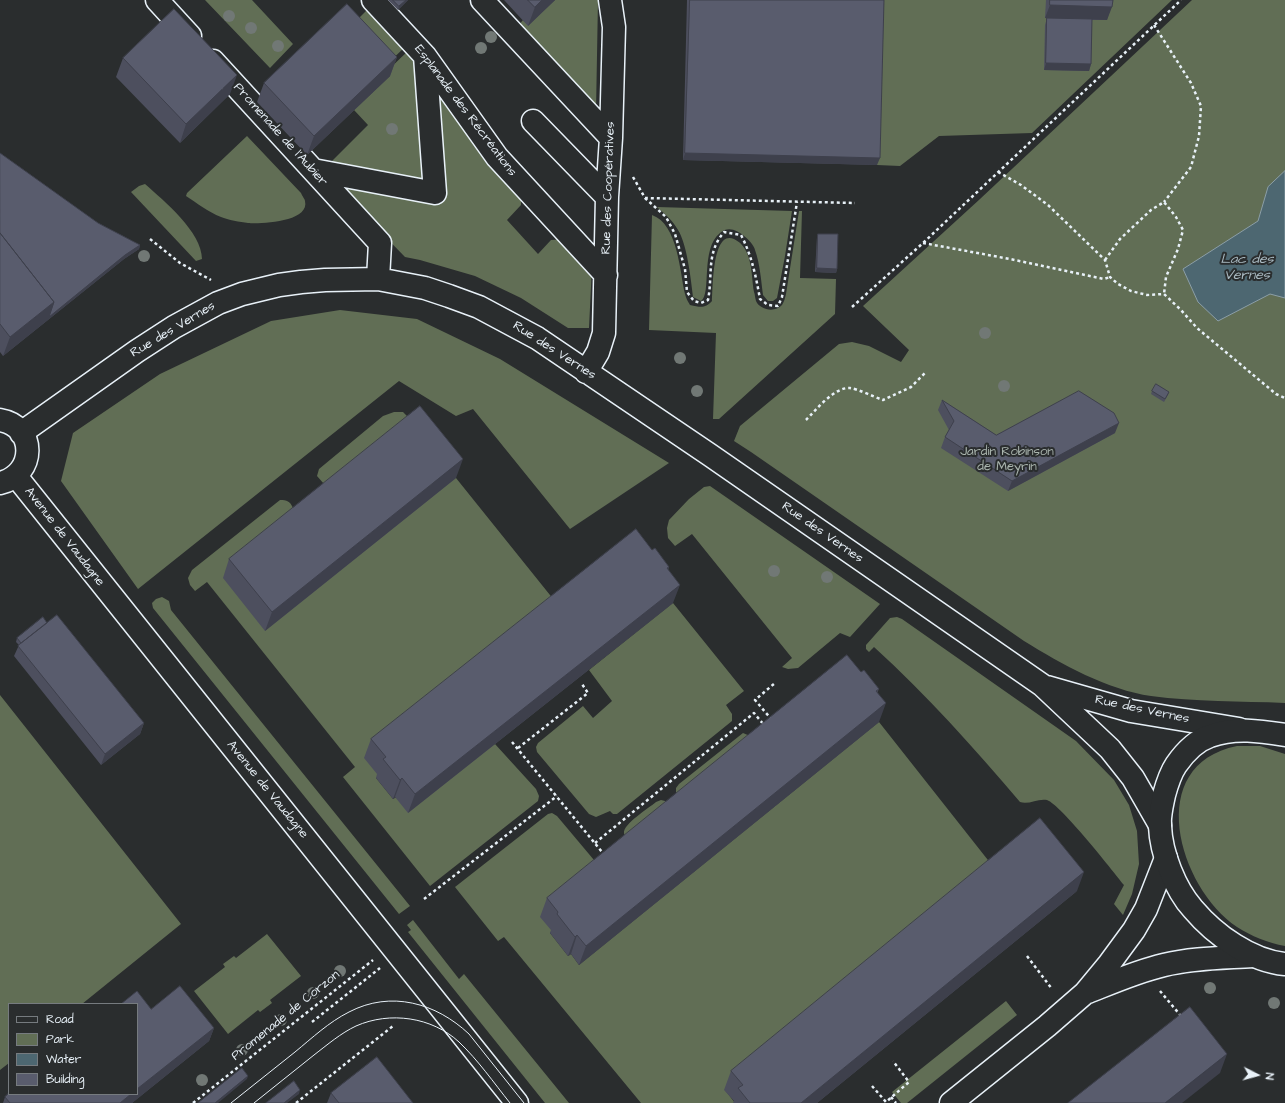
<!DOCTYPE html>
<meta charset="utf-8">
<style>
body{margin:0}
#map{position:relative;width:1285px;height:1103px;overflow:hidden;background:#2a2d2e;font-family:"Architects Daughter",sans-serif}
canvas{display:block}
.legend{position:absolute;left:8px;top:1003px;width:130px;height:92px;box-sizing:border-box;background:#2a2d2e;border:1px solid #767b7f;margin:0;padding:5px 7px;list-style:none;font-size:12px;color:#e8f1f8}
.legend li{display:flex;align-items:center;gap:8px;height:20px}
.legend b{width:20px;border:1px solid #767b7f}
.north{position:absolute;left:1237px;top:1055px;width:40px;height:40px;-webkit-text-stroke:3px #2a2d2e;paint-order:stroke;rotate:96deg;font-size:11px;font-weight:700;line-height:16px;text-align:center;color:#e8f1f8}
.north::after{content:'';display:block;margin:auto;width:14px;height:18px;background:#e8f1f8;clip-path:polygon(50% 0,100% 100%,50% 72%,0 100%)}
</style>
<div id="map">
<canvas width="1285" height="1103"></canvas>
<ul class="legend">
<li><b style="height:5px;background:#2a2d2e"></b>Road</li>
<li><b style="height:11px;background:#616e55"></b>Park</li>
<li><b style="height:11px;background:#4d6771"></b>Water</li>
<li><b style="height:11px;background:#595c6d"></b>Building</li>
</ul>
<div class="north">N</div>
</div>
<script>
const ctx = document.querySelector('canvas').getContext('2d');
ctx.lineJoin = 'round';
function fillPath(path, color) { ctx.fillStyle = color; ctx.fill(path, 'evenodd'); }
function stroke(path, color, width, dash) { ctx.strokeStyle = color; ctx.lineWidth = width; ctx.lineCap = dash ? 'butt' : 'round'; ctx.setLineDash(dash || []); ctx.stroke(path); }
function label(font, color, halo, rows, align = 'center') {
  ctx.font = font + ' "Architects Daughter",sans-serif'; ctx.lineWidth = 4; ctx.setLineDash([]); ctx.textBaseline = 'middle'; ctx.strokeStyle = halo; ctx.fillStyle = color; for (const [text, x, y, turn = 0] of rows) {
    ctx.save(); ctx.translate(x, y); ctx.rotate((+turn || 0) * Math.PI / 180); ctx.textAlign = isNaN(turn) ? turn : align; if (halo) ctx.strokeText(text, 0, 0); ctx.fillText(text, 0, 0); ctx.restore();
  }
}
fillPath(new Path2D(`
 M205 0H252L293 44 270 68Z
 M555 0H598L596 111 517 27 523 20 528 25Z
 M687 0H1172L1032 133 939 136 900 166 877 165Z
 M1192 0H1285V703C1241 701 1195 702 1151 696 1108 690 1061 664 1024 641L751 452 734 441 740 426 839 344 852 342 869 346 901 362 909 350 863 306 980 199Z
 M369 8 405 47 383 68 347 30Z
 M409 50 521 192V205L507 220 538 254 551 240 567 239 592 266 589 328H568L521 298 475 276 420 260 405 257 326 176 327 166 368 125 354 110 390 76 386 72Z
 M247 136 301 193C302 196 305 199 305 201 310 222 261 224 248 223 240 222 228 220 221 217 208 212 197 203 186 196L187 193Z
 M145 184C164 201 202 232 202 259L196 261 131 192 139 186Z
 M657 207 792 211 785 256 777 298 773 301H768L763 295C761 280 760 264 755 250 754 245 748 239 744 236 737 230 728 226 720 233 700 249 712 294 701 301L693 297C691 280 687 244 678 230 673 221 665 214 657 207Z
 M799 211H802L800 278 836 279 835 314 719 419H713L716 333 649 330 652 215C678 224 680 273 685 294 686 298 688 302 690 305 700 307 705 309 712 301 713 289 712 229 734 239 753 248 751 274 754 292 755 294 755 298 756 301 760 310 775 313 782 305 784 302 785 298 786 294Z
 M340 310 417 319 500 359 669 463 570 529 473 409 456 416 399 381 138 589 61 481 73 433 160 374 271 321Z
 M394 412H403L410 419 324 484 317 476 319 469 383 416Z
 M456 478 558 605 376 778 393 799 495 744 536 789 539 796 538 801 430 886 343 777 355 767 207 582 195 591 190 585 188 578 192 570 280 500C287 500 290 501 293 508Z
 M710 486 880 604 850 637 840 633 798 668 788 669 782 667 792 658 692 534 675 546 668 538 667 528 669 520 689 499 704 487Z
 M162 597 169 601 171 610 410 906 399 914 153 608 152 603 156 599Z
 M673 603 744 691 726 705 732 714V721L617 814H613L610 811 596 817 589 814 537 752 536 747 538 743 583 706 593 718 612 701 589 670Z
 M897 617 902 619 1076 741 1114 780 1129 805 1137 831 1139 864 1132 894 1123 915 1114 904 1124 885C1112 870 1061 805 1047 800 1038 798 1029 805 1020 802 974 748 927 695 874 647L869 652 866 649V645L890 618Z
 M0 695 181 924 82 1004H9V1063L0 1070Z
 M879 722 995 869 725 1090 735 1103H641L504 937 498 941 455 887 548 814 552 813 557 816 599 866 550 933 568 956 571 954 579 965Z
 M743 733 750 736 682 802 676 793V788L679 784Z
 M1237 746H1260L1285 754V946C1268 943 1251 936 1237 927 1178 887 1143 765 1237 746Z
 M661 800 665 801 672 810 630 844C628 840 624 837 624 833 623 824 649 808 656 802Z
 M413 920 459 979 464 974 569 1103H545L408 932 411 930 407 925Z
 M267 934 301 976 270 1000 272 1003 260 1012 258 1010 228 1034 194 991 225 967 223 964 234 956 236 958Z
 M1006 1001 1017 1015 907 1103H901L892 1092Z`), '#616e55');
const water = new Path2D(`
 M1285 171V298L1270 294 1218 321 1198 302 1183 269 1258 221 1268 187Z`);
fillPath(water, '#4d6771');
stroke(water, '#8b9ea7', 1);
const minor = new Path2D(`
 M157 0 190 36
 M373 0 425 56 497 157 606 275
 M482 0 611 138
 M213 61 380 243 378 279
 M533 121 607 197
 M313 170 435 193 425 56
 M586 372 598 352 604 333 607 197 611 138 614 27 610 0
 M0 420C37 426 36 475 0 483
 M21 433 137 351 174 327 218 303 242 294 279 285 301 282 325 280 378 279 425 288 449 296 479 307 537 338 710 455 1042 685 1110 749 1133 778 1160 825
 M16 476 517 1103
 M1047 687 1131 711 1239 729
 M1088 992C1113 982 1138 971 1164 965 1193 958 1223 958 1253 956
 M951 1103 1047 1026 1085 993 1109 964 1134 930 1146 909 1166 858`);
const major = new Path2D(`
 M1285 735C1260 731 1235 727 1210 736 1195 741 1185 752 1176 765 1170 774 1167 784 1164 795 1162 805 1159 816 1160 826 1161 853 1175 889 1193 909 1215 935 1251 961 1285 964`);
stroke(minor, '#e8f1f8', 25);
stroke(major, '#e8f1f8', 25);
stroke(new Path2D(`
 M1154 25 1191 83 1201 106 1199 136 1191 167 1164 202
 M998 172 1021 185 1048 205 1105 260 1110 277 1118 284 1131 291 1147 295 1164 294 1181 310 1197 328 1276 394 1285 398
 M633 177 645 198 855 203
 M645 198 666 217 675 234 685 269 687 292 694 301 701 303 708 300C713 274 706 253 724 232L741 235C752 256 756 277 760 299L768 305 778 306 782 297 797 202
 M150 239 180 263 211 280
 M923 243 1010 259 1104 279 1110 277
 M1105 260 1120 239 1151 210 1164 202 1176 217 1183 230 1178 249 1166 277 1164 294
 M852 307 923 243 1181 0
 M806 420C816 410 834 387 850 388 858 389 874 397 883 400L911 387 925 373
 M772 720 755 700 775 683
 M512 742 602 852
 M518 748 588 693 582 684
 M595 843 754 713 764 725
 M424 899 557 796
 M1027 956 1052 989
 M1160 991 1181 1016
 M312 1022 380 968
 M872 1086 886 1102 909 1082 893 1061
 M891 1097 896 1103
 M193 1103 373 960
 M296 1103 393 1026`), '#e8f1f8', 2.5, [3, 3]);
stroke(minor, '#2a2d2e', 22);
stroke(major, '#2a2d2e', 22);
stroke(new Path2D(`
 M231 1103C252 1086 274 1069 295 1052 312 1038 329 1022 349 1012 391 990 436 1003 469 1034L524 1103
 M254 1103C274 1087 294 1071 314 1055 327 1045 341 1033 356 1026 390 1011 432 1017 459 1042 478 1060 494 1083 510 1103`), '#e8f1f8', 1);
ctx.fillStyle = '#717875';
for (const [x, y] of [
 [229,16],
 [251,28],
 [491,37],
 [278,46],
 [481,48],
 [392,129],
 [144,256],
 [985,333],
 [680,358],
 [1004,386],
 [697,391],
 [774,571],
 [827,577],
 [340,971],
 [1210,988],
 [313,993],
 [1274,1003],
 [281,1020],
 [242,1050],
 [202,1080]
]) { ctx.beginPath(); ctx.arc(x, y, 6, 0, 2 * Math.PI); ctx.fill(); }
fillPath(new Path2D(`
 M388 0H408L398 10Z
 M504 0H555L528 26Z
 M687 0H884L877 165 683 160Z
 M1046 0H1113L1107 20H1092L1091 64 1089 71 1044 70 1045 25 1047 18H1045Z
 M397 57 390 76 307 155 257 102 264 83Z
 M123 58 230 94 180 143 116 77Z
 M0 153 98 223 140 245 139 249 124 259 3 356 0 352Z
 M818 234 837 269 836 273 815 272 817 237Z
 M1152 391 1169 392 1168 395 1164 402 1151 394Z
 M942 400 996 435 1115 433 1008 491 941 448 945 437 949 430 938 410Z
 M456 478 265 631 223 578 229 559Z
 M652 550 669 567 668 570 673 603 408 813 395 797 393 799 376 778 377 774 364 758 371 739Z
 M47 623 144 723 140 734 101 765 14 656 19 645 16 642 17 638Z
 M861 672 879 689 877 693 879 722 579 965 571 954 568 956 550 933 551 930 540 917 547 898Z
 M1077 891 817 1103H733L734 1101 724 1090 731 1071Z
 M214 1028 209 1041 132 1103H3L5 1097Z
 M331 1093 413 1103H327Z`), '#4d4f5e');
fillPath(new Path2D(`
 M406 0H408L398 10 399 6Z
 M542 0H555L528 26 535 7Z
 M1050 5 1112 7 1107 20 1045 18Z
 M397 57 390 76 307 155 314 136Z
 M1046 63 1091 64 1089 71 1044 70Z
 M237 75 230 94 180 143 186 124Z
 M685 153 880 158 877 165 683 160Z
 M140 245 139 249 124 259 3 356 10 337 54 302Z
 M817 268 837 269 836 273 815 272Z
 M1119 423 1115 433 1008 491 1012 481Z
 M463 459 456 478 265 631 272 612Z
 M680 585 673 603 408 813 415 794Z
 M886 703 879 722 579 965 586 946Z
 M144 723 140 734 101 765 105 754Z
 M402 778 395 797 393 799 400 780Z
 M1084 872 1077 891 817 1103H801Z
 M577 935 571 954 568 956 575 937Z
 M214 1028 209 1041 132 1103H120L131 1094H137V1089Z
 M1227 1054 1220 1073 1182 1103H1165Z
 M248 1076 247 1079 218 1103H215Z
 M300 1090 299 1094 287 1103H284Z`), '#3e404c');
const building = new Path2D(`
 M393 0H406L399 6Z
 M528 0H542L535 7Z
 M690 0H884L880 158 685 153Z
 M1050 0H1113L1112 7 1050 5Z
 M347 4 397 57 314 136 264 83Z
 M174 9 237 75 186 124 123 58Z
 M1047 18 1092 19 1091 64 1046 63Z
 M0 153 98 223 140 245 125 255 49 317 54 302 0 233Z
 M0 233 54 302 10 337 0 324Z
 M818 234H838L837 269 817 268Z
 M1156 384 1169 392 1165 399 1152 391Z
 M1079 391 1114 413 1119 423 1012 481 945 437 954 421 942 400 996 435Z
 M420 406 463 459 272 612 229 559Z
 M636 529 652 550 655 548 669 567 667 568 680 585 415 794 402 778 400 780 383 759 386 757 371 739Z
 M57 615 144 723 105 754 18 646Z
 M43 617 47 623 21 643 17 638Z
 M847 655 861 672 864 670 879 689 876 691 886 703 586 946 577 935 575 937 557 914 558 912 547 898Z
 M1040 818 1084 872 801 1103H750L738 1088 743 1085 731 1071Z
 M180 986 214 1028 137 1089V1004H121L137 991 151 1009Z
 M1190 1007 1227 1054 1165 1103H1068Z
 M377 1057 413 1103H339L331 1093Z
 M242 1068 248 1076 215 1103H198Z
 M294 1081 300 1090 284 1103H266Z
 M9 1093V1094H131L120 1103H10L5 1097Z`);
fillPath(building, '#595c6d');
stroke(building, '#3e404c', 1);
label('13px', '#e8f1f8', '#2a2d2e', [
 ["Esplanade des Récréations",465,111,53],
 ["Promenade de l'Aubier",280,135,48],
 ["Rue des Coopératives",609,188,-88],
 ["Rue des Vernes",173,330,-31],
 ["Rue des Vernes",554,351,33],
 ["Rue des Vernes",822,533,35],
 ["Avenue de Vaudagne",64,537,52],
 ["Rue des Vernes",1142,710,12],
 ["Avenue de Vaudagne",267,790,51],
 ["Promenade de Corzon",286,1016,-39]
]);
label('13px', '#abb6af', '#2a2d2e', [
 ["Jardin Robinson",1007,452],
 ["de Meyrin",1007,467]
]);
label('italic 14px', '#aabac2', '#2a2d2e', [
 ["Lac des",1247,260],
 ["Vernes",1247,276]
]);
</script>
